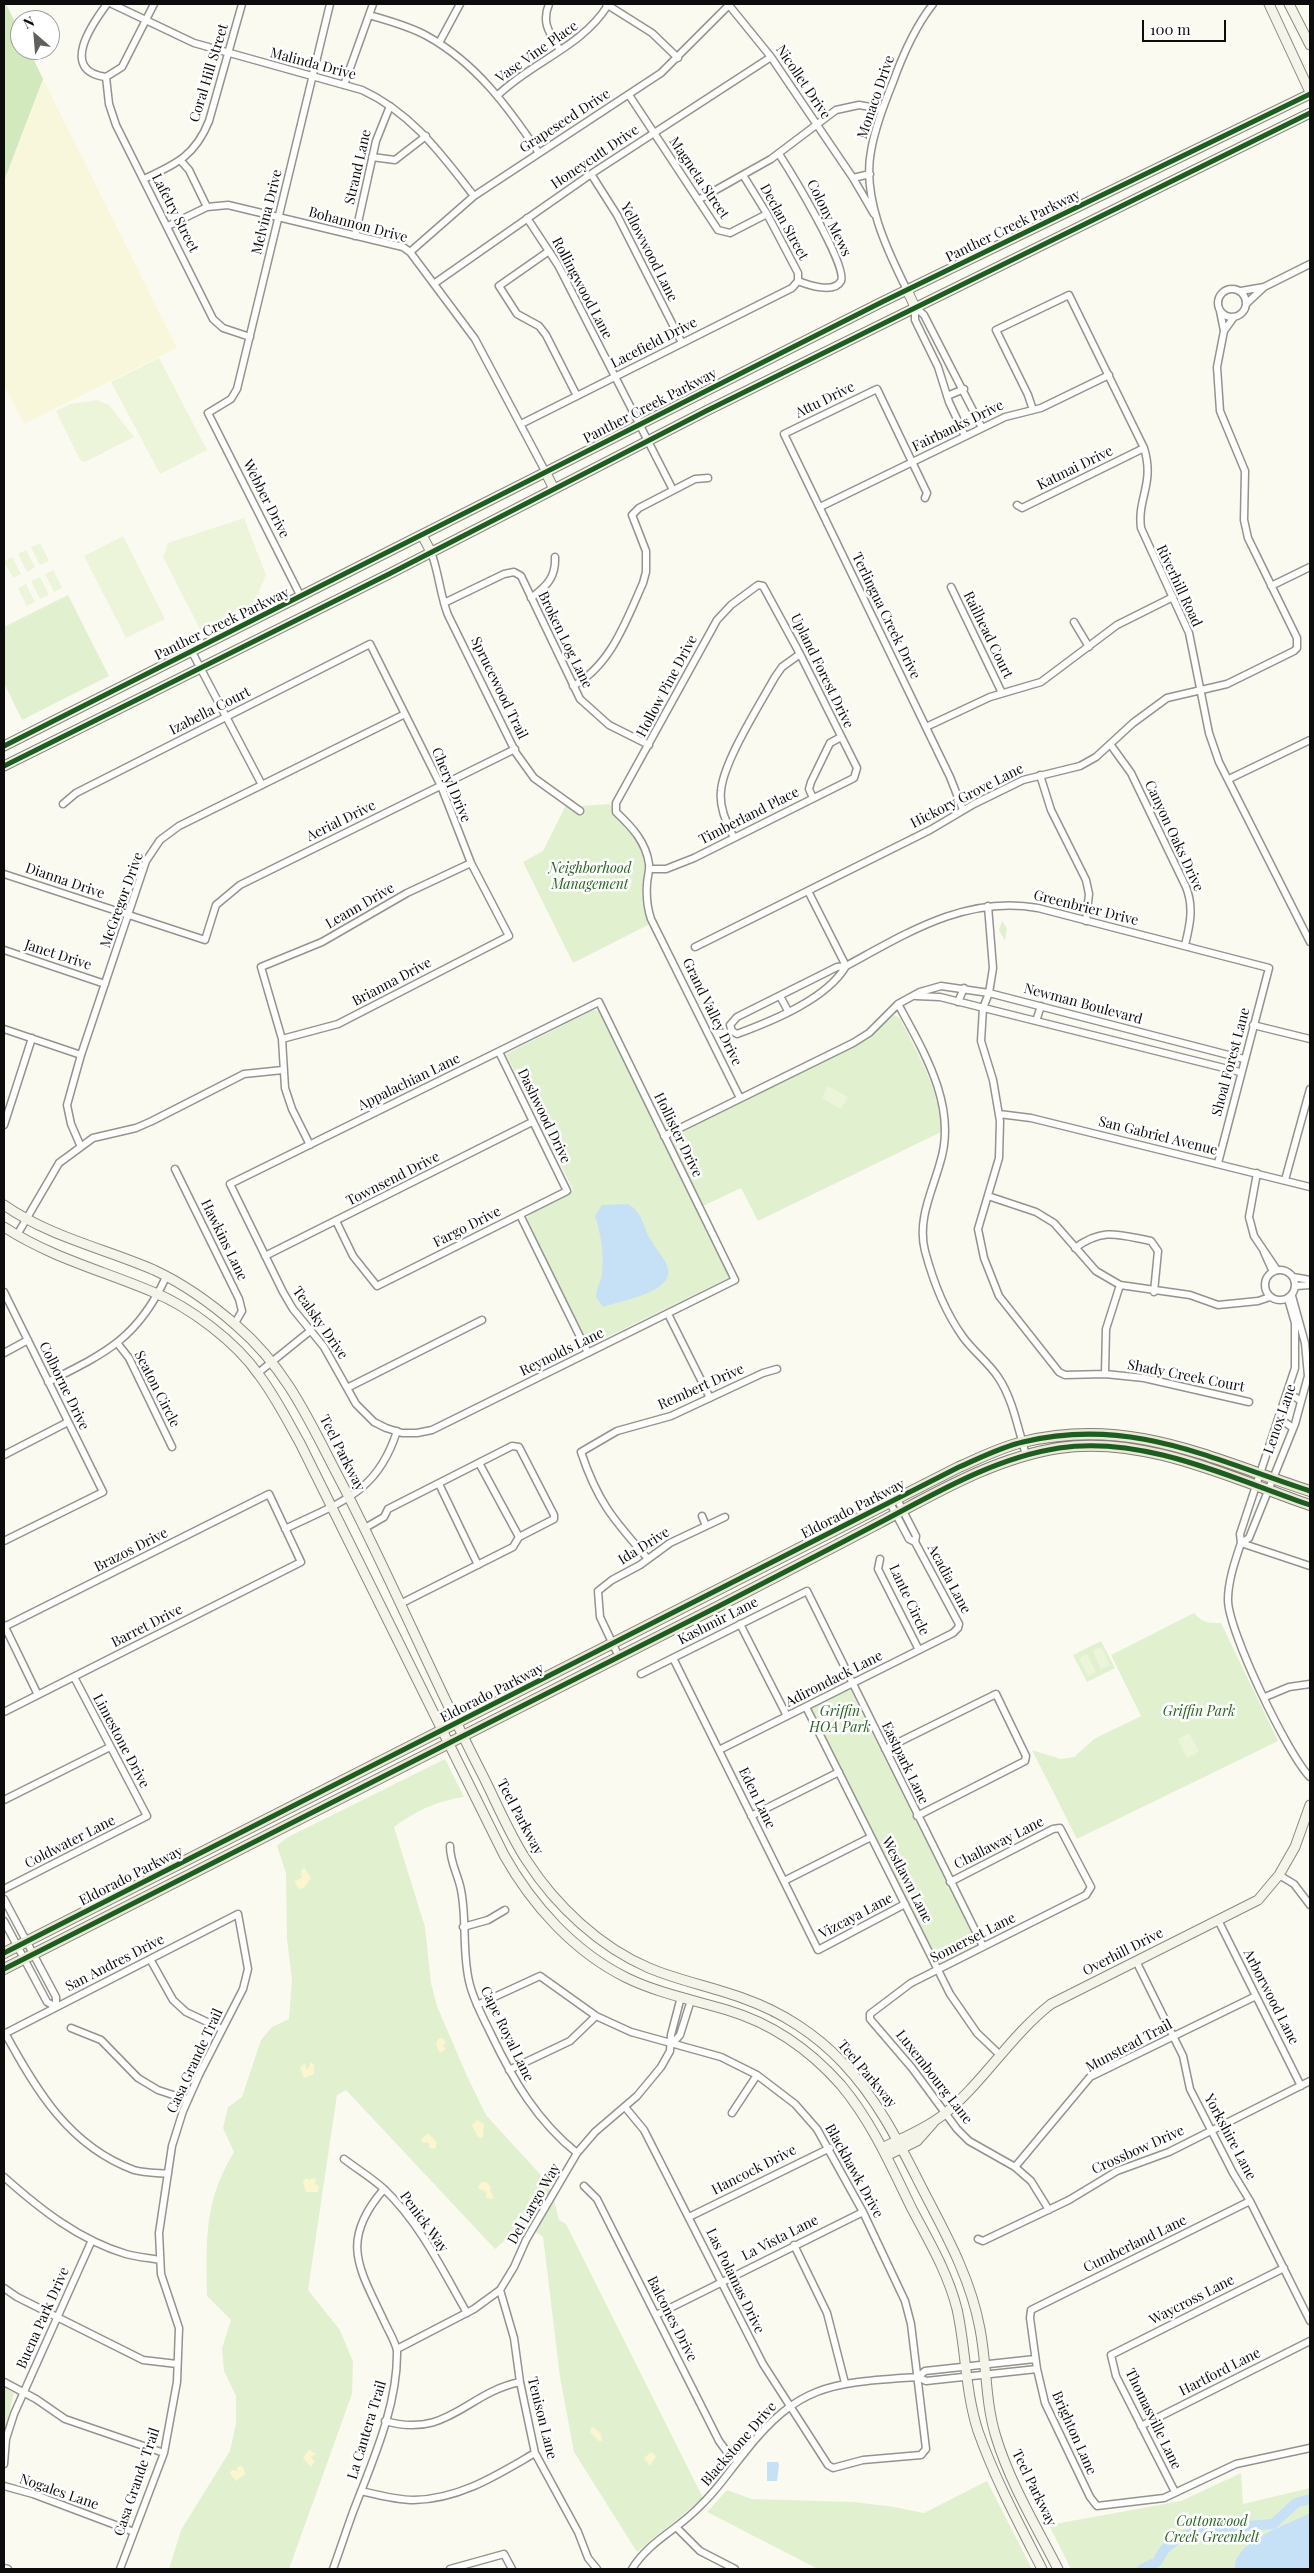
<!DOCTYPE html>
<style>
body{margin:0}
#map{position:relative;width:1314px;height:2573px;overflow:hidden;background:#fbfaf0;font-family:"Playfair Display",serif}
canvas{display:block}
.frame{position:absolute;inset:0;border:5px solid #0c0c0c;pointer-events:none}
.north{position:absolute;left:10px;top:10px;width:50px;height:50px;box-sizing:border-box;background:#fff;border:1px solid #9e9e9e;border-radius:50%;rotate:333deg;font-size:14px;font-weight:700;line-height:20px;text-align:center;color:#0c0c0c}
.north::after{content:'';display:block;margin:auto;width:18px;height:22px;background:#605f5c;clip-path:polygon(50% 0,100% 100%,50% 72%,0 100%)}
.scale{position:absolute;left:1142px;top:20px;width:84px;height:22px;box-sizing:border-box;border:2px solid #0c0c0c;border-top:0;padding-left:6px;font-size:15px;line-height:18px;white-space:nowrap;color:#0c0c0c;-webkit-text-stroke:4px #fff;paint-order:stroke}
</style>
<div id="map">
<canvas width="1314" height="2573"></canvas>
<div class="frame"></div>
<div class="north">N</div>
<div class="scale">100 m</div>
</div>
<script>
const ctx = document.querySelector('canvas').getContext('2d');
ctx.lineJoin = 'round';
function fillPath(path, color) { ctx.fillStyle = color; ctx.fill(path, 'evenodd'); }
function stroke(path, color, width, dash) { ctx.strokeStyle = color; ctx.lineWidth = width; ctx.lineCap = dash ? 'butt' : 'round'; ctx.setLineDash(dash || []); ctx.stroke(path); }
function label(font, color, halo, rows, align = 'center') {
  ctx.font = font + ' "Playfair Display",serif'; ctx.lineWidth = 5; ctx.setLineDash([]); ctx.textBaseline = 'middle'; ctx.strokeStyle = halo; ctx.fillStyle = color; for (const [text, x, y, turn = 0] of rows) {
    ctx.save(); ctx.translate(x, y); ctx.rotate((+turn || 0) * Math.PI / 180); ctx.textAlign = isNaN(turn) ? turn : align; if (halo) ctx.strokeText(text, 0, 0); ctx.fillText(text, 0, 0); ctx.restore();
  }
}
fillPath(new Path2D(`
 M43 79 177 348 24 424 4 385V181Z`), '#f8f7dc');
fillPath(new Path2D(`
 M68 595 109 676 22 720 4 683V627Z
 M610 804C615 821 635 834 643 852 648 865 642 877 642 890 641 902 645 914 648 925L573 963 523 862 543 851 565 807Z
 M1002 921 1007 928 1005 941 999 930Z
 M593 1010 599 1011 730 1277 589 1346 526 1218 532 1213 573 1190 506 1054Z
 M894 1015 900 1018C917 1054 941 1090 941 1132L758 1221 741 1188 703 1206 670 1138 855 1045 869 1037Z
 M1194 1613C1202 1623 1209 1623 1221 1623L1278 1741 1077 1839 1032 1750 1061 1759 1074 1757 1094 1739 1141 1716 1111 1655Z
 M1101 1641 1115 1668 1087 1682 1073 1655Z
 M850 1689 978 1946 939 1965 810 1709Z
 M445 1759 464 1797C436 1801 416 1811 394 1827L425 1927 431 1983 437 2006 467 2076 486 2115 551 2186 559 2220 566 2224 703 2498 637 2552 574 2452 560 2377 543 2237 524 2224 495 2249 346 2090 337 2095 308 2290 340 2330 353 2362 352 2394 289 2569H169L181 2530 230 2451 236 2424V2396L224 2371 222 2348 231 2320 207 2296C206 2240 204 2201 234 2152L223 2128 228 2107 242 2097 261 2040 272 2027 289 2019 292 1980 287 1939 286 1873 277 1846 286 1838Z
 M4 2387 14 2393 4 2435Z
 M1241 2473 1243 2504 1310 2488V2569H1071L1049 2525 1181 2501Z
 M987 2481 1032 2569H818L707 2512 727 2490 752 2499 854 2502 894 2507 924 2513Z`), '#e1f1cf');
fillPath(new Path2D(`
 M4 4H6L20 32V50H29L43 79 4 181Z`), '#d1e9bd');
fillPath(new Path2D(`
 M304 1867 311 1878 304 1888 299 1889 294 1881 302 1878 301 1871Z
 M442 2038 446 2042 443 2046 446 2049 440 2053 436 2045 438 2039Z
 M311 2062 314 2065V2074L304 2078 300 2068 305 2063 306 2069H308Z
 M477 2120 484 2124 483 2138 478 2137 472 2125Z
 M428 2133 437 2143 435 2149 430 2148 428 2142 423 2143 421 2140Z
 M306 2178 309 2180 312 2178 316 2179 315 2184 319 2186 318 2192H306L303 2182Z
 M481 2182H486L491 2187 490 2191 493 2195V2199L486 2198V2192L478 2188Z
 M592 2426 601 2434 602 2441H599L590 2432Z
 M309 2450 316 2454 311 2458 315 2461 311 2467 303 2458Z
 M651 2452 656 2456 650 2466 644 2458Z
 M241 2466 244 2469 245 2474 236 2481 230 2473 232 2470 237 2471V2467Z`), '#fcf6d0');
fillPath(new Path2D(`
 M159 358 207 450 160 474 111 382Z
 M97 400 109 405 134 437 85 462 80 460 56 411 70 404Z
 M244 518 266 575 254 603 200 629 163 557 168 543Z
 M123 536 165 619 126 638 84 556Z
 M40 543 49 561 40 565 31 547Z
 M26 550 35 567 27 572 18 554Z
 M12 557 21 574 13 578 4 561Z
 M53 570 62 588 54 592 45 574Z
 M40 577 49 595 40 599 31 581Z
 M26 584 35 602 27 606 18 588Z
 M828 1086 848 1097 841 1109 822 1098Z
 M1101 1647 1110 1665 1101 1669 1093 1651Z
 M1087 1654 1096 1672 1088 1676 1079 1658Z
 M1189 1733 1199 1752 1187 1758 1178 1739Z`), '#ecf5d9');
fillPath(new Path2D(`
 M628 1204C644 1213 643 1229 652 1242 657 1251 666 1259 668 1269 673 1293 619 1301 603 1307L596 1297C596 1289 601 1282 602 1274 604 1253 601 1235 595 1216L602 1205Z
 M767 2462H778L779 2465 777 2481H767Z
 M1310 2513V2569H1235C1233 2541 1290 2524 1310 2513Z`), '#c6e1f6');
stroke(new Path2D(`
 M1142 2569 1157 2562 1164 2550 1179 2537 1206 2529 1273 2524 1296 2503 1310 2499`), '#c6e1f6', 10);
const street = new Path2D(`
 M107 4C92 24 59 71 106 77L122 67 154 4
 M112 4 194 43 362 90C412 113 442 155 474 196
 M549 4C541 23 550 34 560 50
 M606 4 652 33 678 58
 M728 4 771 57 853 178 874 214
 M369 15C389 21 409 26 427 36 476 63 508 107 539 153
 M439 43 460 4
 M106 77 109 104 116 125 213 319 223 328 250 337
 M344 85 373 4
 M498 95C533 61 582 47 608 5
 M629 95 718 230 730 233 767 214
 M779 154C790 171 848 266 841 281 834 294 808 285 798 281
 M372 157 395 160 426 136
 M181 161 189 170 207 207
 M591 174 617 215 682 343
 M743 175 767 214 798 273V281
 M853 178 870 174
 M144 179C176 164 195 156 209 121L242 4
 M698 200 771 159 836 110 859 105 882 109
 M527 218 558 265 673 490
 M168 226 207 207 228 205 403 247 410 252 475 339 545 471
 M355 236 376 141 390 106
 M549 251 499 286 517 314 539 326 546 335 577 396
 M410 252 474 196 661 73 729 5
 M435 283 591 174 771 57
 M1218 303a14 14 0 1 1 28 0a14 14 0 1 1-28 0Z
 M907 290C887 250 862 198 871 151 875 127 884 104 893 82 903 54 915 27 933 4
 M1241 291 1264 287 1310 264
 M1246 304 1263 288
 M915 307V320L938 367 949 402 965 436
 M915 307 924 315 982 428
 M1220 311 1224 331
 M947 396 964 389
 M1033 410 1028 395 996 330 1069 295 1144 448C1155 484 1137 498 1141 528L1189 633 1209 733 1219 762 1310 942
 M521 424 792 288 798 281
 M925 498 927 493 877 389 784 434 950 777 963 810
 M1017 505 1022 508 1144 448
 M820 507 1005 417 1041 408 1109 375
 M431 552C439 573 440 595 448 615L516 753 534 778 580 811
 M1271 586 1310 567
 M951 587 1002 693
 M301 597 208 413 231 399 237 389 330 4
 M531 598C547 586 556 577 555 557
 M444 603 504 574 514 572 521 576 580 699 609 725 649 745
 M1074 622 1089 647
 M192 652 262 785
 M573 686C611 665 626 621 643 583L646 572V551L632 515 639 508 695 479 708 478
 M926 727 990 697 1041 682 1117 625 1173 597
 M1110 744 1131 773 1186 887C1194 907 1190 925 1185 945
 M1040 775 1051 810 1086 880 1089 894 1086 921
 M1229 779 1310 740
 M813 798 809 789 811 782 830 743 841 737
 M63 804 76 793 370 644 441 786 471 863 509 936 338 1024 282 1039
 M734 838C727 823 719 808 721 791 723 762 760 704 775 677L782 667 800 654
 M649 869H666L694 858 854 778 857 768 800 654 763 586 758 585 731 605 717 620 616 803V812C632 827 646 842 649 864 650 871 647 878 647 884 646 897 647 907 651 919L740 1098
 M4 874 205 940 216 905 240 885 515 749
 M808 891 846 966
 M988 906 993 968 989 993 983 1008 981 1041 993 1080 1000 1121 999 1158 978 1229 984 1258 999 1296 1059 1372 1065 1375 1105 1374 1144 1378 1249 1402
 M695 947 930 830 974 804 1023 780 1080 766 1096 757 1133 723 1167 698 1227 684 1294 651 1297 648V638L1248 538 1244 520 1245 471 1220 411 1217 367 1224 331 1234 317
 M4 950 105 984
 M846 966C827 999 772 1021 737 1034L732 1031 730 1025 737 1017 837 967 846 966C907 933 966 895 1038 908L1269 968 1218 1163
 M780 996 788 1011
 M916 996 940 997 1240 1072
 M599 1002 735 1280 432 1430 417 1433H402L386 1428 374 1422 356 1404 324 1347 293 1309 283 1292 230 1184Z
 M958 1002 964 988
 M898 1004C924 1052 958 1107 940 1163 932 1192 917 1220 925 1251 933 1281 945 1312 963 1337 973 1351 988 1362 998 1377 1013 1399 1018 1429 1026 1455
 M1036 1021 1041 1006
 M1253 1025 1310 1039
 M4 1029 81 1055
 M999 1114 1031 1118 1310 1187
 M4 1125 32 1038
 M664 1136 853 1043 869 1033 898 1004 920 992 941 986 989 993 1244 1059
 M310 1145 292 1109 285 1088 282 1039 261 967 322 942 407 893 471 863
 M81 1147 71 1124 67 1105 81 1055 146 861 160 840 179 826 405 714
 M175 1169 239 1299 242 1311 235 1323
 M1257 1173 1249 1217 1254 1236 1277 1270
 M1285 1180 1310 1089
 M988 1196 1036 1212 1054 1223 1096 1271 1120 1285 1190 1295 1218 1305 1258 1301 1270 1297
 M520 1215 588 1353
 M336 1221 353 1256 377 1286 567 1191 499 1052
 M17 1235 59 1163 93 1138 136 1128 152 1121 244 1074 283 1070
 M1075 1248C1104 1227 1119 1235 1151 1241L1158 1251 1154 1292
 M1264 1252 1273 1272
 M265 1256 532 1122
 M1265 1285a15 15 0 1 1 30 0a15 15 0 1 1-30 0Z
 M1293 1277 1310 1280
 M1296 1286 1310 1285
 M4 1292 103 1492 4 1541
 M1288 1299 1295 1323V1368L1240 1534 1241 1543C1235 1561 1228 1581 1228 1600 1228 1631 1288 1755 1310 1777
 M668 1314 710 1398
 M118 1344 129 1358 172 1447
 M4 1353 28 1340
 M258 1373 310 1331
 M1105 1374 1106 1329 1120 1285
 M48 1382C106 1353 138 1338 166 1277
 M347 1388 482 1320
 M1286 1398 1295 1397 1301 1401
 M1277 1422 1286 1423 1293 1428
 M4 1455 68 1422
 M479 1463 519 1537
 M439 1484 478 1565
 M890 1503 909 1539 915 1542
 M702 1516 706 1526
 M365 1528 384 1517 388 1509 512 1446 519 1447 554 1515V1519L519 1537 513 1547 400 1604
 M285 1529C340 1502 377 1494 397 1431
 M1241 1543 1249 1538 1295 1424 1308 1376 1305 1343 1292 1296
 M1241 1543 1310 1566
 M648 1559C614 1520 598 1503 581 1452L617 1431 671 1416 763 1373 777 1369
 M880 1559 878 1569 919 1650
 M740 1624 787 1716
 M4 1625 38 1695
 M4 1627 269 1494 301 1562 4 1712
 M619 1657 600 1617 598 1591 612 1580 640 1565 670 1543 725 1517
 M673 1658 818 1950 905 1904
 M641 1674 807 1591 983 1946
 M1265 1697 1289 1687 1310 1684
 M806 1707 950 1994 977 2033 1000 2055
 M885 1749 996 1694 1026 1756 1025 1761 917 1816
 M719 1750 953 1633 958 1628 959 1624 915 1542 916 1536 897 1499
 M4 1800 110 1747
 M751 1816 839 1772
 M450 1846C450 1863 458 1874 461 1890 467 1920 462 1951 469 1981 473 2000 483 2017 491 2034 513 2080 537 2121 577 2153
 M1279 1875 1294 1884 1310 1905
 M784 1881 871 1837
 M950 1882 1053 1829 1060 1828 1091 1887 1086 1895 911 1983 870 2014V2019L912 2068 957 2129 969 2141 1015 2167 1031 2181 1049 2210
 M4 1889 147 1816 74 1677
 M4 1899 56 1997V2007L47 2002 4 1921
 M1218 1920 1301 2086
 M463 1927 488 1920 505 1910
 M150 1959 173 2000 186 2012 222 2029
 M1136 1961 1183 2056 1190 2089 1233 2173 1250 2201 1310 2321
 M477 2005 540 1976 596 2016 631 2032 721 2057 757 2075 795 2104 817 2129 863 2212 905 2301 911 2324 926 2449 921 2455 863 2460 833 2468 828 2465 763 2364 644 2130 625 2107
 M71 2028 101 2040 138 2078 158 2090 188 2100
 M5 2033C36 2090 69 2146 134 2170 144 2173 157 2173 168 2174
 M4 2034 238 1914 248 1969 243 1989 199 2075 183 2111 172 2146 159 2233 161 2274 179 2328 177 2382 164 2453 120 2569
 M672 2044 680 2035 691 2000
 M509 2070 570 2041 596 2016
 M732 2113 757 2075
 M344 2159C357 2169 372 2178 384 2189 420 2223 443 2271 467 2313
 M1015 2167 1090 2077 1256 1996
 M4 2177C40 2209 79 2240 126 2254 137 2257 149 2258 160 2260
 M584 2186 597 2199 719 2441 727 2452 738 2461
 M1250 2201 1031 2310 1030 2318 1037 2369 1045 2403 1090 2497 1097 2506 1164 2498 1236 2464 1310 2448
 M689 2217 830 2148
 M978 2239 983 2241 1069 2200 1117 2171 1169 2152 1310 2081
 M794 2245 827 2313 845 2383
 M4 2288 17 2297 143 2360 177 2364
 M500 2290 514 2338 520 2382 535 2453 578 2532 588 2558 597 2569
 M656 2315 863 2212
 M397 2349 474 2309 500 2290 514 2267 526 2240 577 2153 595 2132 637 2096 661 2067 670 2051 671 2035 681 1997
 M918 2377 925 2371 1035 2359
 M4 2382 36 2399 65 2419 164 2453
 M385 2421C448 2439 466 2393 520 2382
 M1141 2426 1310 2341
 M4 2464 6 2439 14 2414 92 2240
 M4 2486 33 2494 134 2532
 M361 2491C378 2495 397 2500 414 2500 460 2499 497 2475 535 2453
 M1175 2492 1116 2376 1111 2355 1284 2268
 M677 2528 700 2551 735 2569
 M4 2568 8 2569
 M333 2569C340 2550 346 2531 353 2512 372 2462 398 2406 397 2351 396 2343 389 2332 385 2323 360 2269 338 2242 384 2189
 M450 2569 504 2554 512 2569
 M632 2569C649 2541 679 2529 701 2505 718 2489 730 2470 745 2452 800 2382 834 2383 918 2377L926 2381 1037 2369`);
const secondary = new Path2D(`
 M1269 4 1310 92
 M1289 4 1310 45
 M907 290 915 307
 M545 471 554 489
 M422 535 431 552
 M4 746 882 302 1310 94
 M4 766 391 573 706 411 1310 113
 M4 1205C50 1237 103 1248 154 1270 184 1284 212 1304 237 1326 286 1368 309 1420 338 1476 389 1573 431 1675 481 1772 496 1801 509 1834 527 1861 556 1906 600 1947 649 1968 680 1981 713 1987 745 1999 782 2012 817 2035 843 2063 880 2102 901 2147 925 2194 948 2238 971 2280 980 2329 987 2365 985 2402 996 2437 1010 2483 1036 2526 1058 2569
 M4 1227C52 1258 101 1270 153 1292 190 1307 236 1342 259 1375 275 1396 287 1420 300 1443L504 1855C532 1905 574 1952 627 1978 658 1993 693 2000 727 2010 771 2023 810 2050 841 2085 872 2122 891 2166 912 2209 929 2241 948 2273 957 2309 966 2349 965 2391 978 2431 995 2479 1019 2524 1042 2569
 M882 2148C902 2138 925 2129 943 2115 983 2083 1010 2036 1051 2004L1258 1900 1279 1875 1295 1847 1310 1805
 M886 2156 917 2141 933 2123`);
const primary = new Path2D(`
 M4 1953 959 1467C980 1458 1001 1447 1023 1442 1130 1416 1211 1459 1310 1491
 M4 1969C242 1848 481 1728 719 1606 773 1578 826 1551 879 1523 936 1493 994 1458 1059 1448 1144 1435 1231 1478 1310 1505`);
stroke(street, '#94938f', 9);
stroke(secondary, '#8a8a85', 11);
stroke(primary, '#81807c', 12);
stroke(street, '#fefefd', 6);
stroke(secondary, '#f5f4e8', 9);
stroke(primary, '#ede9d7', 10);
stroke(new Path2D(`
 M4 746 882 302 1310 94
 M4 766 391 573 706 411 1310 113
 M4 1953 959 1467C980 1458 1001 1447 1023 1442 1130 1416 1211 1459 1310 1491
 M4 1969C242 1848 481 1728 719 1606 773 1578 826 1551 879 1523 936 1493 994 1458 1059 1448 1144 1435 1231 1478 1310 1505`), '#1b5e20', 5);
label('14px', '#0c0c0c', '#fff', [
 ["Vase Vine Place",537,52,-35],
 ["Malinda Drive",313,64,15],
 ["Coral Hill Street",209,73,-73],
 ["Nicollet Drive",803,82,56],
 ["Monaco Drive",876,97,-71],
 ["Grapeseed Drive",565,121,-33],
 ["Honeycutt Drive",595,157,-34],
 ["Strand Lane",358,167,-77],
 ["Magneta Street",699,178,56],
 ["Melvina Drive",267,212,-76],
 ["Lafetry Street",175,213,63],
 ["Colony Mews",829,218,64],
 ["Declan Street",784,222,61],
 ["Bohannon Drive",358,225,15],
 ["Panther Creek Parkway",1013,226,-26],
 ["Yellowwood Lane",649,252,63],
 ["Rollingwood Lane",582,288,62],
 ["Lacefield Drive",654,343,-27],
 ["Attu Drive",825,400,-26],
 ["Panther Creek Parkway",650,406,-27],
 ["Fairbanks Drive",958,426,-26],
 ["Katmai Drive",1075,468,-26],
 ["Webber Drive",266,499,63],
 ["Riverhill Road",1179,586,65],
 ["Terlingua Creek Drive",886,616,64],
 ["Panther Creek Parkway",222,624,-26],
 ["Railhead Court",988,635,64],
 ["Broken Log Lane",565,640,64],
 ["Upland Forest Drive",822,671,64],
 ["Hollow Pine Drive",667,686,-62],
 ["Sprucewood Trail",499,688,64],
 ["Izabella Court",210,711,-27],
 ["Cheryl Drive",451,785,67],
 ["Hickory Grove Lane",967,796,-27],
 ["Timberland Place",749,816,-27],
 ["Aerial Drive",341,821,-26],
 ["Canyon Oaks Drive",1174,836,65],
 ["Dianna Drive",65,881,19],
 ["McGregor Drive",122,900,-70],
 ["Leann Drive",360,906,-30],
 ["Greenbrier Drive",1086,908,14],
 ["Janet Drive",58,955,18],
 ["Brianna Drive",392,982,-28],
 ["Newman Boulevard",1083,1004,15],
 ["Grand Valley Drive",712,1012,64],
 ["Shoal Forest Lane",1231,1062,-75],
 ["Appalachian Lane",409,1082,-26],
 ["Dashwood Drive",544,1116,64],
 ["Hollister Drive",678,1135,64],
 ["San Gabriel Avenue",1158,1136,14],
 ["Townsend Drive",393,1179,-27],
 ["Fargo Drive",467,1227,-27],
 ["Hawkins Lane",224,1240,64],
 ["Tealsky Drive",320,1323,55],
 ["Reynolds Lane",562,1352,-26],
 ["Shady Creek Court",1186,1376,11],
 ["Colborne Drive",64,1386,64],
 ["Rembert Drive",701,1387,-24],
 ["Seaton Circle",157,1389,63],
 ["Lenox Lane",1280,1419,-71],
 ["Teel Parkway",342,1453,63],
 ["Eldorado Parkway",853,1509,-27],
 ["Ida Drive",644,1546,-32],
 ["Brazos Drive",131,1550,-27],
 ["Acadia Lane",949,1579,62],
 ["Lante Circle",909,1600,65],
 ["Kashmir Lane",718,1621,-27],
 ["Barret Drive",147,1626,-27],
 ["Adirondack Lane",834,1679,-27],
 ["Eldorado Parkway",492,1693,-27],
 ["Limestone Drive",121,1741,62],
 ["Eastpark Lane",905,1763,64],
 ["Eden Lane",757,1798,64],
 ["Teel Parkway",520,1817,62],
 ["Coldwater Lane",70,1842,-27],
 ["Challaway Lane",999,1843,-27],
 ["Eldorado Parkway",131,1876,-27],
 ["Westlawn Lane",907,1880,63],
 ["Vizcaya Lane",856,1916,-28],
 ["Somerset Lane",973,1938,-27],
 ["Overhill Drive",1123,1952,-27],
 ["San Andres Drive",115,1963,-27],
 ["Arborwood Lane",1271,1997,63],
 ["Cape Royal Lane",507,2034,64],
 ["Munstead Trail",1129,2046,-28],
 ["Casa Grande Trail",195,2061,-65],
 ["Teel Parkway",867,2074,50],
 ["Luxembourg Lane",934,2077,52],
 ["Yorkshire Lane",1230,2137,62],
 ["Crossbow Drive",1138,2150,-24],
 ["Hancock Drive",754,2170,-27],
 ["Blackhawk Drive",854,2171,61],
 ["Del Largo Way",534,2204,-60],
 ["Penick Way",424,2222,54],
 ["La Vista Lane",780,2238,-27],
 ["Cumberland Lane",1135,2244,-26],
 ["Las Polamas Drive",735,2281,64],
 ["Waycross Lane",1192,2300,-27],
 ["Buena Park Drive",43,2318,-66],
 ["Balcones Drive",672,2319,63],
 ["Hartford Lane",1220,2372,-27],
 ["Tenison Lane",542,2418,76],
 ["Thomasville Lane",1153,2419,64],
 ["La Cantera Trail",367,2430,-73],
 ["Brighton Lane",1074,2433,66],
 ["Blackstone Drive",739,2444,-49],
 ["Casa Grande Trail",137,2482,-71],
 ["Teel Parkway",1034,2488,64],
 ["Nogales Lane",59,2492,19]
]);
label('italic 14px', '#24661b', '#fff', [
 ["Neighborhood",590,869],
 ["Management",590,885],
 ["Griffin",840,1712],
 ["HOA Park",840,1728],
 ["Griffin Park",1199,1712],
 ["Cottonwood",1212,2522],
 ["Creek Greenbelt",1212,2538]
]);
</script>
